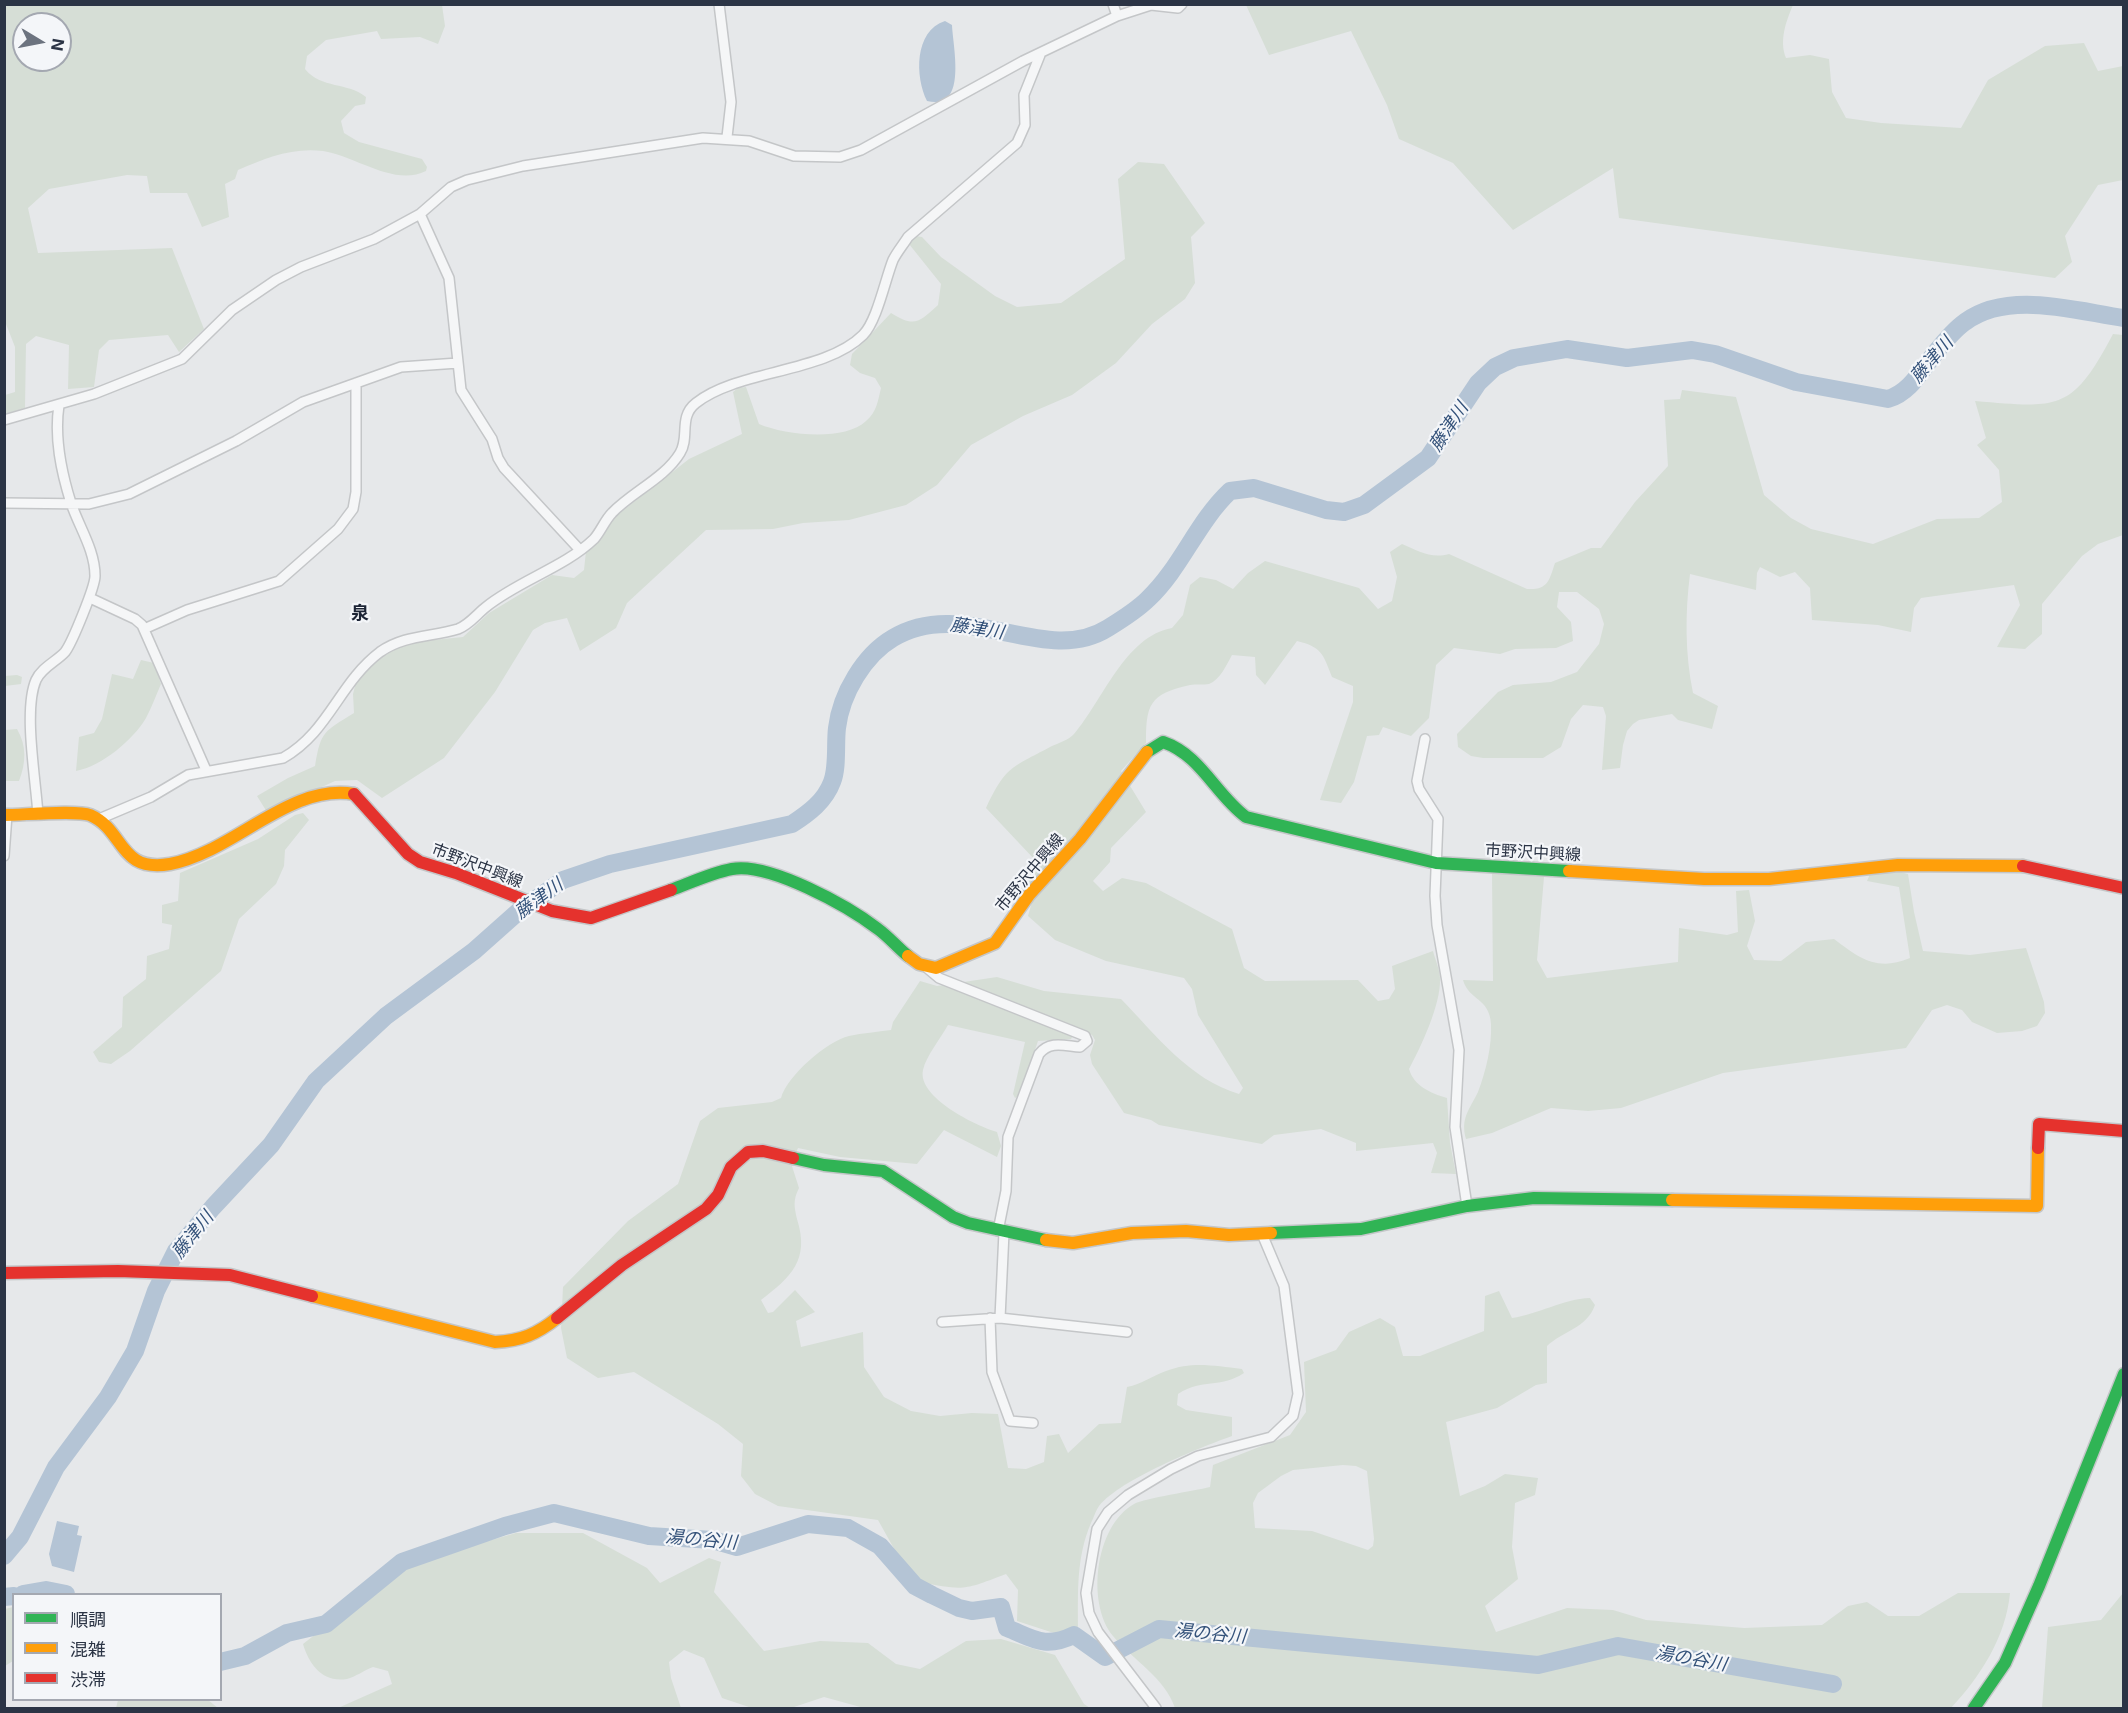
<!DOCTYPE html>
<meta charset="utf-8">
<style>
body{margin:0}
#map{position:relative;width:2128px;height:1713px;overflow:hidden;background:#e6e8ea;font-family:Inter,"Noto Sans JP",sans-serif}
canvas{display:block}
.frame{position:absolute;inset:0;border:6px solid #2b3445;pointer-events:none}
.legend{position:absolute;left:12px;top:1593px;width:210px;height:108px;box-sizing:border-box;background:#f4f6f9;border:2px solid #a4a8b1;margin:0;padding:8px 10px;list-style:none;font-size:18px;color:#2b3445}
.legend li{display:flex;align-items:center;gap:12px;height:30px}
.legend b{width:30px;border:2px solid #a4a8b1}
.north{position:absolute;left:12px;top:12px;width:60px;height:60px;box-sizing:border-box;background:#f4f6f9;border:2px solid #a4a8b1;border-radius:50%;rotate:100deg;font-size:16px;font-weight:700;line-height:24px;text-align:center;color:#2b3445}
.north::after{content:'';display:block;margin:auto;width:21px;height:27px;background:#6c737f;clip-path:polygon(50% 0,100% 100%,50% 72%,0 100%)}
</style>
<div id="map">
<canvas width="2128" height="1713"></canvas>
<div class="frame"></div>
<ul class="legend">
<li><b style="height:8px;background:#30b455"></b>順調</li>
<li><b style="height:8px;background:#ff9f0a"></b>混雑</li>
<li><b style="height:8px;background:#e5322d"></b>渋滞</li>
</ul>
<div class="north">N</div>
</div>
<script>
const ctx = document.querySelector('canvas').getContext('2d');
ctx.lineJoin = 'round';
function fillPath(path, color) { ctx.fillStyle = color; ctx.fill(path, 'evenodd'); }
function stroke(path, color, width, dash) { ctx.strokeStyle = color; ctx.lineWidth = width; ctx.lineCap = dash ? 'butt' : 'round'; ctx.setLineDash(dash || []); ctx.stroke(path); }
function label(font, color, halo, rows, align = 'center') {
  ctx.font = font + ' Inter,"Noto Sans JP",sans-serif'; ctx.lineWidth = 4.5; ctx.setLineDash([]); ctx.textBaseline = 'middle'; ctx.strokeStyle = halo; ctx.fillStyle = color; for (const [text, x, y, turn = 0] of rows) {
    ctx.save(); ctx.translate(x, y); ctx.rotate((+turn || 0) * Math.PI / 180); ctx.textAlign = isNaN(turn) ? turn : align; if (halo) ctx.strokeText(text, 0, 0); ctx.fillText(text, 0, 0); ctx.restore();
  }
}
fillPath(new Path2D(`
 M5 4 442 5 445 26 438 44 420 37 381 39 377 31 326 40 307 56 305 69C321 89 348 82 366 97L365 104 355 106 341 121 344 133 359 142 422 159 427 167 426 171C394 187 356 156 323 151 293 147 265 158 238 170L235 179 225 184 229 217 202 227 187 193H150L147 176 127 175 49 189 28 208 38 253 172 248 204 329 179 352 168 335 109 340 99 350 94 387 68 389 69 345 36 336 26 344 25 408 5 414V395L15 392V347L4 319ZM24 24H60V60H24Z
 M1246 5H1793C1786 21 1779 41 1786 58L1810 55 1829 59 1832 92 1846 118 1881 123 1961 128 1988 80 2045 46 2084 43 2098 71 2123 66V180L2098 185 2065 236 2072 262 2055 278 1619 218 1613 168 1513 230 1453 163 1399 139 1387 105 1351 31 1269 55Z
 M1138 162 1164 164 1205 223 1191 237 1195 283 1185 299 1152 324 1116 363 1072 395 1023 416 971 445 937 485 906 505 849 520 803 523 773 529 706 530 627 603 616 628 580 651 567 618 545 623 533 630 495 692 444 758 382 798 357 780 335 781 267 812 257 796 288 778 315 766C321 730 324 732 354 713L353 694 356 682 366 667 390 652 412 642 463 637 489 613 552 575 574 578 584 570 586 551 616 516 689 459 742 434 733 392 738 388 746 387 759 424C785 435 844 442 866 421 877 412 878 400 881 388L875 378 860 373 850 365 852 354 891 313C915 328 919 322 938 305L941 284 909 244 916 236 922 237 941 257 995 296 1017 307 1061 303 1125 259 1118 179Z
 M2113 334 2123 335V535L2098 544 2082 556 2042 604V634L2025 649 1997 647 2020 605 2014 585 1921 598 1914 608 1911 632 1878 625 1812 620 1810 588 1795 572 1780 577 1760 567 1757 573 1756 590 1690 574C1685 613 1685 654 1693 693L1718 706 1712 729 1678 720 1672 714 1639 720 1633 724 1627 731 1623 745 1620 768 1602 770 1606 716 1603 707 1583 705 1571 719 1561 747 1543 758H1483L1471 756 1458 747 1457 734 1498 692 1513 685 1551 682 1577 672 1599 644 1604 624 1599 609 1577 592H1559L1557 607 1571 622 1573 641 1556 648 1515 649 1500 654 1454 648 1436 665 1429 718 1411 736 1383 727 1379 735 1367 736 1354 782 1341 803 1320 800 1353 702V686L1332 677C1323 654 1322 647 1297 641L1265 685 1256 675 1255 657 1232 655C1227 664 1220 680 1209 684 1203 685 1196 684 1190 685 1149 694 1146 705 1146 743L1121 771 1146 812 1111 848 1110 862 1093 881 1103 891 1122 878 1146 883 1232 929 1244 968 1265 981 1358 980 1378 1001 1389 999 1395 989 1392 966 1433 951C1435 959 1440 970 1440 979 1441 1004 1421 1047 1409 1069 1414 1086 1430 1093 1447 1098L1450 1143 1456 1174 1431 1173 1437 1153 1433 1143 1356 1151V1143L1321 1129 1274 1135 1262 1144 1159 1125 1151 1120 1124 1113 1092 1064 1090 1055 1095 1040 1092 1035 1078 1028 1071 1039 1038 1041 1020 1095 1015 1098 1013 1094 1025 1042 948 1025C941 1038 926 1056 923 1070 917 1097 976 1126 997 1132L1001 1146 997 1157 944 1130 917 1164 840 1157 798 1148 791 1163 799 1188C793 1200 794 1206 797 1219 810 1260 791 1277 761 1300L768 1313 773 1312 795 1290 815 1312 796 1321 801 1347 863 1332 864 1367 884 1397 911 1411 940 1416 972 1413 998 1414 1008 1468 1026 1469 1044 1462 1047 1436 1059 1434 1068 1453 1099 1424 1121 1423 1127 1387C1142 1384 1152 1376 1166 1371 1193 1361 1214 1366 1242 1369L1244 1373C1220 1389 1202 1378 1178 1394L1177 1405 1186 1410 1232 1417V1436C1199 1448 1121 1479 1099 1506 1096 1510 1094 1517 1091 1523 1076 1558 1078 1592 1078 1630L1060 1635 1017 1621 1018 1590 1006 1574C964 1590 965 1591 920 1582L897 1554 878 1520 778 1506 755 1494 741 1476 743 1444 718 1424 634 1372 598 1378 567 1358 561 1328 563 1287 628 1221 678 1184 700 1121 718 1108 772 1102 781 1098C787 1076 827 1041 849 1036 863 1033 877 1032 891 1030L893 1022 920 981 937 986 997 977 1044 991 1121 999C1156 1035 1189 1079 1239 1094L1243 1088 1198 1015 1192 989 1184 978 1106 961 1055 940 1028 916 1032 902 1020 890 1035 860 986 808C1006 766 1011 768 1050 747 1058 743 1069 740 1074 734 1102 702 1125 636 1172 628L1183 615 1190 585 1200 577 1216 580 1233 589 1248 573 1265 561 1359 588 1378 609 1392 601 1397 577 1390 552 1402 544C1418 551 1431 559 1449 554L1527 589C1548 590 1549 581 1555 563L1591 548H1601L1635 502 1668 466 1664 400 1680 399 1682 390 1736 397 1764 495 1791 518 1811 529 1873 544 1937 519 1979 518 2002 502 1999 470 1977 445 1986 438 1975 401C2059 408 2072 412 2113 334Z
 M141 660 154 663 161 684C156 695 152 707 146 718 133 740 102 766 76 771L79 737 94 733 102 719 112 674 133 679Z
 M17 675 22 677 21 684 5 686V676Z
 M17 729C27 746 26 763 19 781H5V730Z
 M303 813 309 820 285 850 284 866 276 884 239 919 221 971 130 1051 111 1064 99 1062 93 1052 122 1027 123 997 146 979 147 956 169 949 172 925 162 923V905L178 901 180 873 258 839 295 815Z
 M1896 871 1908 874 1914 912 1923 951 1970 955 2026 948 2044 1002 2045 1013 2037 1026 2022 1031 1997 1033 1972 1022 1962 1010 1947 1005 1932 1010 1906 1048 1723 1073 1621 1108 1588 1111 1551 1108 1492 1133 1466 1139C1460 1118 1470 1109 1478 1092 1486 1071 1492 1046 1491 1024 1489 997 1469 1001 1463 980L1493 981 1492 873 1544 877 1537 960 1547 978 1678 962 1679 928 1727 935 1738 932 1736 891 1749 890 1755 921 1747 946 1754 960 1781 961 1806 942 1834 939C1859 958 1877 972 1910 958L1899 887 1867 881 1870 874Z
 M1499 1291 1512 1318C1539 1314 1563 1299 1590 1298L1595 1305C1587 1328 1563 1331 1547 1346V1383L1536 1385 1497 1408 1446 1422 1460 1496 1485 1486 1505 1474 1538 1478 1535 1495 1515 1503 1512 1547 1518 1579 1485 1606 1496 1632 1567 1608 1613 1610 1646 1620 1744 1628 1822 1625 1848 1606 1867 1602 1888 1616H1919L1958 1593H2010C2006 1637 1980 1677 1951 1708H1175C1165 1678 1133 1660 1113 1636 1086 1603 1095 1526 1134 1504 1145 1498 1194 1491 1210 1487L1213 1465 1290 1435 1306 1412 1304 1362 1336 1350 1349 1332 1380 1318 1395 1327 1403 1356H1420L1484 1331 1485 1296ZM1343 1465 1356 1466 1367 1471 1374 1539 1373 1546 1368 1550 1312 1531 1255 1528 1253 1503 1258 1493 1281 1476 1293 1470Z
 M516 1533H583L647 1568 660 1583 709 1558 721 1562 714 1592 764 1651 820 1641 868 1643 896 1664 920 1669 966 1641 1001 1639 1055 1655 1084 1704 1090 1708H864L824 1697 791 1708H752L722 1698 704 1658 684 1650 669 1662 671 1678 681 1708H338L392 1684 388 1671 373 1667C365 1670 355 1677 347 1679 322 1683 309 1664 303 1644L404 1565Z
 M2123 1593V1708H2042L2048 1627 2101 1620Z
 M13 1607V1661L5 1666V1609Z
 M118 1700H208L218 1708H116Z`), '#d6ded6');
fillPath(new Path2D(`
 M945 21 952 25C953 48 968 111 927 101 915 77 914 31 945 21Z
 M57 1521 79 1526 77 1535 82 1536 74 1572 52 1566 49 1554Z`), '#b4c4d5');
stroke(new Path2D(`
 M4 1556 20 1537 56 1467 108 1397 135 1351 156 1291 176 1251 213 1207 271 1145 316 1081 386 1016 474 951 519 911 563 880 610 864 792 824C809 813 825 801 832 782 838 767 835 744 837 728 841 694 864 655 893 638 964 595 1045 668 1108 628 1121 620 1137 610 1148 599 1181 568 1197 522 1230 491L1254 488 1326 510 1344 512 1364 505 1428 458 1478 383 1495 367 1514 358 1567 349 1627 358 1692 350 1715 354 1796 382 1888 399C1911 392 1921 370 1936 352 1944 342 1955 329 1965 322 2008 290 2075 311 2124 318
 M23 1594 46 1590 66 1594
 M4 1597 14 1596
 M220 1662 245 1656 287 1633 326 1624 402 1562 505 1526 554 1513 649 1536 713 1540 737 1547 808 1524 848 1528 880 1546 915 1586 932 1595 959 1608 972 1611 1001 1607 1007 1628C1034 1639 1045 1649 1074 1635L1105 1657 1159 1629 1538 1665 1618 1646 1833 1684`), '#b4c4d5', 18);
const street = new Path2D(`
 M719 4 731 102 727 137
 M1113 4 1117 16
 M420 214 449 278 461 390 492 439 498 458 504 468 579 549
 M4 420 94 394 182 359 232 310 276 280 301 267 374 239 420 214 451 187 467 180 523 166 703 138 749 141 794 156 840 157 861 150 1023 61 1117 16 1151 5 1178 8 1182 4
 M4 503 89 504 129 494 236 441 303 402 401 367 458 363
 M90 598 135 619 142 625 206 770
 M144 629 187 610 279 581 338 529 353 509 356 492V383
 M1425 739 1417 781 1419 789 1438 819 1435 896 1437 925 1459 1050 1455 1127 1467 1206
 M38 815C36 780 23 710 36 680 41 668 57 661 65 652 72 643 95 587 95 576 95 550 79 527 71 503 61 471 54 438 59 405
 M99 819 151 797 188 775 283 758C329 732 339 683 380 652 404 635 431 637 458 629 469 625 477 614 486 607 518 581 565 567 594 539 601 531 605 520 612 513 632 492 665 478 680 453 690 437 678 417 696 403 737 370 825 373 863 335 877 321 885 280 893 260 897 252 903 245 908 237L1017 143 1025 125 1024 95 1040 55
 M4 856 7 815
 M927 968 939 978 1085 1036 1087 1041 1080 1047C1065 1046 1050 1040 1039 1054L1008 1137 1006 1191 998 1231
 M990 1318 992 1372 1010 1421 1033 1423
 M1000 1318 1004 1232
 M942 1322 1000 1318 1127 1332
 M1156 1708 1098 1632 1089 1613 1086 1593 1097 1529 1108 1512 1128 1495 1171 1469 1198 1456 1271 1437 1293 1416 1298 1394 1284 1286 1262 1234`);
const fast = new Path2D(`
 M1147 752 1163 742C1201 755 1215 794 1246 817L1436 863 1569 871
 M671 890C690 883 711 873 732 869 769 862 848 906 878 929 889 937 898 948 908 956
 M793 1158 824 1165 883 1171 953 1217 968 1223 1046 1240
 M1271 1233 1361 1229 1467 1206 1534 1198 1672 1200
 M1974 1708 2005 1663 2039 1586 2124 1374`);
const slow = new Path2D(`
 M4 815C22 815 77 810 90 815 125 830 118 873 170 864 234 852 289 783 354 794
 M1569 871 1704 879H1769L1898 865 2023 866
 M908 956 919 964 936 968 995 943 1029 895 1080 839 1147 752
 M1672 1200 2037 1206 2038 1148
 M1046 1240 1073 1243 1132 1233 1186 1231 1229 1235 1271 1233
 M312 1296 495 1342C521 1341 537 1334 557 1318`);
const jam = new Path2D(`
 M354 794 408 854 420 862 456 873 552 911 591 918 671 890
 M2023 866 2124 888
 M2038 1148 2039 1124 2124 1131
 M4 1273 118 1271 230 1275 312 1296
 M557 1318 622 1265 706 1209 718 1195 731 1167 748 1152 763 1151 793 1158`);
stroke(street, '#c4c6c8', 12);
stroke(fast, '#c4c6c8', 15);
stroke(slow, '#c4c6c8', 15);
stroke(jam, '#c4c6c8', 15);
stroke(street, '#f5f6f7', 9);
stroke(fast, '#30b455', 12);
stroke(slow, '#ff9f0a', 12);
stroke(jam, '#e5322d', 12);
label('16px', '#2b3445', '#f4f6f9', [
 ["市野沢中興線",1533,853,3],
 ["市野沢中興線",477,866,21],
 ["市野沢中興線",1030,873,-50]
]);
label('italic 18px', '#34527a', '#f4f6f9', [
 ["藤津川",1932,360,-49],
 ["藤津川",1449,427,-56],
 ["藤津川",977,629,9],
 ["藤津川",539,899,-36],
 ["藤津川",193,1235,-51],
 ["湯の谷川",701,1540,5],
 ["湯の谷川",1210,1634,5],
 ["湯の谷川",1691,1659,10]
]);
label('bold 18px', '#1d2536', '#f4f6f9', [
 ["泉",360,614]
]);
</script>
